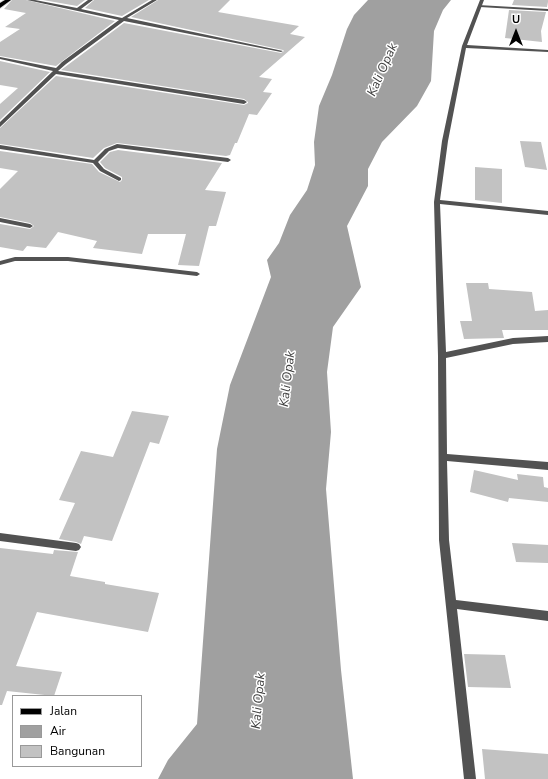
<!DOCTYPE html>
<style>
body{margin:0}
#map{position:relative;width:548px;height:779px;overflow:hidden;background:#fff;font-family:"Nunito Sans",sans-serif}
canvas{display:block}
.legend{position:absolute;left:12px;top:695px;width:130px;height:72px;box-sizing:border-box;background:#fff;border:1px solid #999;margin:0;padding:5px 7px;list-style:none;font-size:12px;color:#000}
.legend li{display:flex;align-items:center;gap:8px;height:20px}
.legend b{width:20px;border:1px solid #999}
.north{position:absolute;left:496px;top:12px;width:40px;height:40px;-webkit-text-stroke:3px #fff;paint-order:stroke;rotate:0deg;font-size:11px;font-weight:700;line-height:16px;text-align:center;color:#000}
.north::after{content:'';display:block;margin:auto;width:14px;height:18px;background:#000;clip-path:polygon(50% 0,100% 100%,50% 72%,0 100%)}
</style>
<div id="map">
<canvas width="548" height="779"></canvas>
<ul class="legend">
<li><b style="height:5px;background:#000"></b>Jalan</li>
<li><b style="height:11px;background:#a0a0a0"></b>Air</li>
<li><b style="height:11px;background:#c2c2c2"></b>Bangunan</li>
</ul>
<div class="north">U</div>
</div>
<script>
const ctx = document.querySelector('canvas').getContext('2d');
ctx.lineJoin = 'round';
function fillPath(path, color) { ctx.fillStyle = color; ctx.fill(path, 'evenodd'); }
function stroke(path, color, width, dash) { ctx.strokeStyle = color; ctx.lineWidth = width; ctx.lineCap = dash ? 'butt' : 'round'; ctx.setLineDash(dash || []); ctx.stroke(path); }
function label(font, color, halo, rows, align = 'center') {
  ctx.font = font + ' "Nunito Sans",sans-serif'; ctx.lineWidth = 3; ctx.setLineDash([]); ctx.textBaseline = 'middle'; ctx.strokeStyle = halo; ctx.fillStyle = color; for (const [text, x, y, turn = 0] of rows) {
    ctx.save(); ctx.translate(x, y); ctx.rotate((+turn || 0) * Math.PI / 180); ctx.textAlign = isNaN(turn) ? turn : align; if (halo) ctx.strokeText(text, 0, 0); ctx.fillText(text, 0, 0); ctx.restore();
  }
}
fillPath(new Path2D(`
 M368 0H451L443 10 434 31 431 81 417 106 382 142 368 169V186L347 226 361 287 333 327 327 372 331 432 326 489 341 670 353 779H158L168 760 197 724 217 449 230 385 271 277 267 260 279 243 290 215 307 190 315 165 314 142 319 106 332 75 347 29 354 15Z`), '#a0a0a0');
fillPath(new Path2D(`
 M12 0H26L115 21 56 66 0 56V42L20 29 5 27 26 13 4 9Z
 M43 0H85L77 6Z
 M94 0H149L122 16 85 8Z
 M158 0H230L218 12 299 26 290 34 305 37 259 77 272 79 263 92 272 93 257 115 249 114 237 143H235L230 155 226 156 117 143 104 148 93 158 0 144V128L56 76 244 105 248 103V102L244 99 61 70 124 23 281 53 284 51 283 50 131 17Z
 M514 0H548V2L547 7 512 5Z
 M509 10 546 12 541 31 542 42 505 38Z
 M0 61 50 72 0 120V104L18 88 0 85Z
 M520 141 541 142 547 170 525 167Z
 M118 150 222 163 205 190 226 192 216 226H209L199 266 178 265 186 234H148L142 254 93 248 97 241 58 232 46 248 27 246 23 251 0 247V224L30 229 34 226 30 223 0 217V189L18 171 0 168V151L92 164 99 172 120 182 122 180V177L105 168 100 162 110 152Z
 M475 167 502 169V203L475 200Z
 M466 283H488L489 289 532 292 535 311 548 310V330H502L504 338 464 339 460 321H472Z
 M132 411 169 416 159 444 150 442 112 541 84 536 81 544 76 542 59 539 75 503 59 500 81 451 113 457Z
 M474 470 518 480 517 474 543 477 544 487 548 488V502L509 498 508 502 470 492Z
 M512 543 548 545V563L516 562Z
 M0 548 53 554 54 550 78 552 70 576 105 582V584L159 593 148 632 37 612 16 666 62 672 54 696 7 691 2 705H0Z
 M464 654 505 655 511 688 468 687Z
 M482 749 548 754V779H485Z`), '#c2c2c2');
const primary = new Path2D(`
 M5 0H11L0 8V3Z`);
stroke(primary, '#dbdbdb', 2);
fillPath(new Path2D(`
 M478 5 548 9V11L480 7 478 6Z`), '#525252');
fillPath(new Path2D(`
 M27 0H35L77 8 88 0H93L81 9 122 18 152 0H157L127 18 283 51 281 52 124 21 66 64 58 71 244 100 247 102 244 104 56 74 0 127V122L53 71 0 59V57L56 68 62 62 119 20Z
 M480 0H484L467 45 548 50V52L466 48 448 141 440 200 548 211V215L440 204 446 352 513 338 548 336V342L513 344 446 358 447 454 548 462V470L447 461 449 540 456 600 548 611V621L457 609 476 779H464L439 540 438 356 434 202 442 141 462 46Z
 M117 144 228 158 231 160 228 162 118 148 109 151 98 162 104 169 121 178V180L119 181 100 171 93 163 0 149V145L94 160 105 149Z
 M0 218 30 224 33 226 30 228 0 222Z
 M15 257H68L197 272 200 274 197 276 68 261H15L0 265V261Z
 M0 533 76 543 79 544 81 547 79 550 76 551 0 541Z`), '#525252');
fillPath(primary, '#000');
label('italic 13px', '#414141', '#fff', [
 ["Kali Opak",383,70,-66],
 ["Kali Opak",288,379,-83],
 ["Kali Opak",259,701,-85]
]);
</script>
